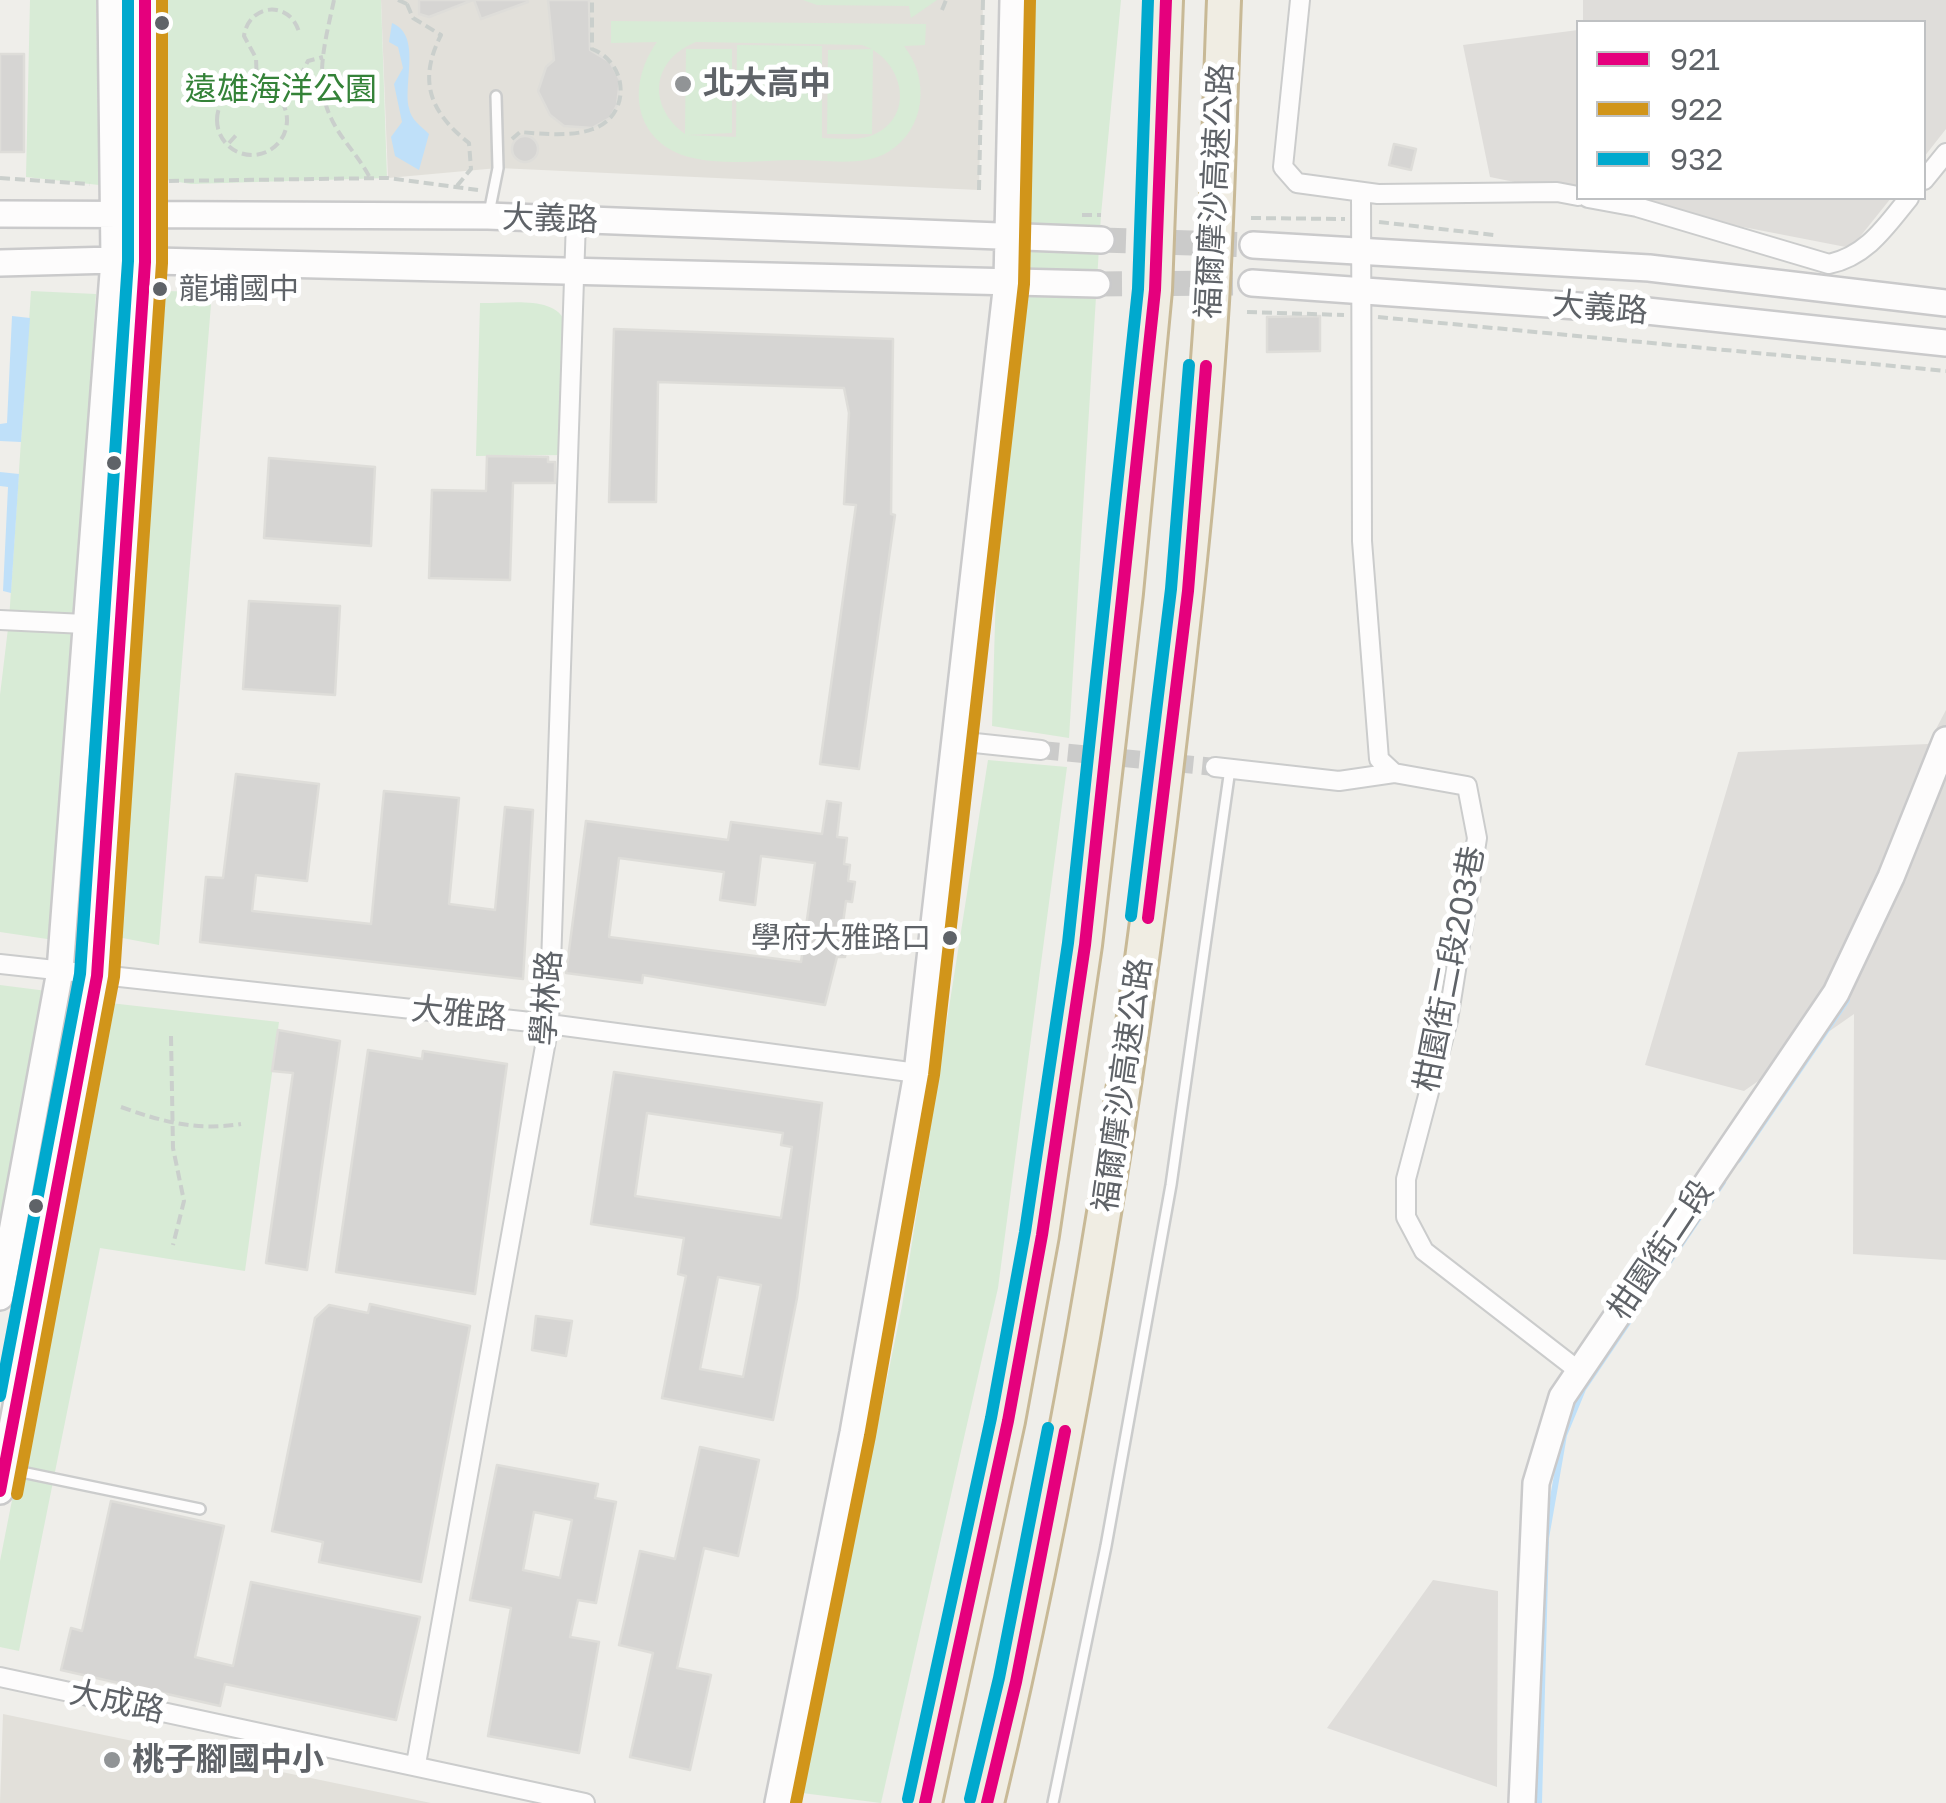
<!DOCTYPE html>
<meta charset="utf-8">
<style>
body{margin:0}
#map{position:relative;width:1946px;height:1803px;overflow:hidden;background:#efeeea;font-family:"Golos Text",sans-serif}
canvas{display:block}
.legend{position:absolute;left:1576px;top:20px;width:350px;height:180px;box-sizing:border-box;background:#fff;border:2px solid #bfc1c3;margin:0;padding:12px 18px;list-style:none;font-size:30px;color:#5f6368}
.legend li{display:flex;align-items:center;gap:20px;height:50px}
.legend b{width:50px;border:2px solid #bfc1c3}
</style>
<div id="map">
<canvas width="1946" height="1803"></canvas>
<ul class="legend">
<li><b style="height:12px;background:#e5007d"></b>921</li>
<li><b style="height:12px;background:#d1951a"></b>922</li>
<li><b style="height:12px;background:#00a9ce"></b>932</li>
</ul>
</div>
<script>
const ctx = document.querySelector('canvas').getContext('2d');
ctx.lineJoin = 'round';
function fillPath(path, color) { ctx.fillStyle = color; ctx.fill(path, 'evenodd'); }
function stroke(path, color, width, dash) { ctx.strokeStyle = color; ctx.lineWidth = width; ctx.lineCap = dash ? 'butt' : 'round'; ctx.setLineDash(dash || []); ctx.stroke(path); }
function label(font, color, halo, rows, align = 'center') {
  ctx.font = font + ' "Golos Text","Noto Sans TC",sans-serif'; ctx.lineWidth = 10; ctx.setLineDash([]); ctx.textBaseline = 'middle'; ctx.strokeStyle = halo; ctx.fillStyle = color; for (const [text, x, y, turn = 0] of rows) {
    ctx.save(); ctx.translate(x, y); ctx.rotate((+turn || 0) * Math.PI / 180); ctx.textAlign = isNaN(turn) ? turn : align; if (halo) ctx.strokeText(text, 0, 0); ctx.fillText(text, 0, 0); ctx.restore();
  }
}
fillPath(new Path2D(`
 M1583 0H1946V129L1924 157V22H1583Z
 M1578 30V195L1490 177 1463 45Z
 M1594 198H1891L1851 248Z
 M1946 710V1260L1853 1254 1854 1014 1744 1091 1645 1065 1738 752 1928 744Z
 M1433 1580 1498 1591 1497 1787 1327 1728Z`), '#dfddda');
fillPath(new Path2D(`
 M381 0H983L979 190 498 168 388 178Z
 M3 1714 431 1803H0Z`), '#e2e0da');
fillPath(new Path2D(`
 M30 0H96L99 185 26 177Z
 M157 0H381L387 178 191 184 160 179Z
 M803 0H937L911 18 909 6 817 5Z
 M1013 0H1121L1101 215 1069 738 992 726Z
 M611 21 926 24 925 45 904 46C930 79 926 129 888 152 864 167 825 160 798 160 766 160 729 165 698 159 635 148 624 88 657 42L611 43ZM696 42 862 45 872 49 828 50 827 134H872L873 50C903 68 913 114 877 133 861 142 839 138 822 138V46L737 45 736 137 686 135 732 133V49H686L685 134C647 106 651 60 696 42Z
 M31 291 96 294 54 940 0 932V695L9 620Z
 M164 291 212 292 159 945 112 936Z
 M480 303C506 304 557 294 566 324L564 455 476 456Z
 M988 760 1067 767 998 1288 881 1803 802 1793 902 1306Z
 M0 985 47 991 0 1228Z
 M110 1003 279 1022 245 1271 100 1248 19 1651 0 1647V1561Z`), '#d8ebd6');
fillPath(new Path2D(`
 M392 23C422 35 403 83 409 108 411 120 421 126 429 134L419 170 395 156 391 137 402 122 394 84 403 68 398 47 389 42Z
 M12 316 30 318 21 442 0 441V424L7 423Z
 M0 472 19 474 11 593 3 591 8 487 0 486Z`), '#bfe0f9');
stroke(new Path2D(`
 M1738 1160 1847 1000
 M1539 1803 1546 1538 1564 1435 1583 1389 1723 1182`), '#bfe0f9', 6);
const building = new Path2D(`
 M419 0H473L429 17 419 14Z
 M474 0H527L528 2 481 19Z
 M548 0H589L590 50 610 62 620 80 617 105 610 118 592 128 564 126 550 115 538 91 546 67 554 60Z
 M0 54H24V152H0Z
 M512 149a13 13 0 1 1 26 0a13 13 0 1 1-26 0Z
 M1394 144 1416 149 1411 170 1389 165Z
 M1320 316V351L1267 352V317Z
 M614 329 893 339 891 514 895 515 859 769 820 764 856 505 844 504 849 413 844 388 658 382 656 502H609Z
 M487 456 548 457V462H555V483H513L510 580 429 578 432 490 486 491Z
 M269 458 375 467 371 546 264 538Z
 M249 601 340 606 335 695 243 689Z
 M236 774 319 784 307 881 256 875 252 911 371 924 384 791 459 798 449 904 495 910 505 807 533 810 523 979 200 942 206 877 223 878Z
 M827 801 841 803 837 837 847 838 844 864 850 865 848 881 855 882 852 902 846 901 841 937 848 938 845 957H837L825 1005 643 975 642 983 566 973 586 821 728 840 731 822 822 834ZM761 856 815 863 801 962 609 937 619 858 724 872 720 900 755 905Z
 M278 1030 340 1041 307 1270 266 1263 293 1073 272 1071Z
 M368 1050 422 1059 423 1051 507 1064 475 1294 336 1272Z
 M614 1072 822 1103 797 1298 773 1420 662 1398 686 1276 678 1274 684 1238 591 1224ZM647 1113 783 1133 781 1145 792 1147 781 1218 635 1196ZM718 1277 761 1285 743 1377 700 1369Z
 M370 1304 470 1326 421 1582 319 1562 323 1542 272 1531 315 1318 329 1305 368 1313Z
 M536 1316 572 1321 566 1356 532 1350Z
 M700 1447 759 1460 738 1556 704 1548 677 1668 711 1675 690 1770 630 1757 653 1653 619 1645 640 1551 675 1559Z
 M497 1465 598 1484 595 1498 616 1502 596 1603 578 1600 570 1637 599 1642 579 1753 488 1736 511 1608 470 1600ZM534 1512 572 1520 560 1578 523 1570Z
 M111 1501 224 1526 195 1657 233 1666 251 1582 420 1617 396 1720 225 1684 220 1706 61 1670 71 1628 82 1631Z`);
fillPath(building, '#d6d5d3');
stroke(building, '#deddd9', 2.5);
stroke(new Path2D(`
 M1041 750 1215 767`), '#cbcbca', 18, [18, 9]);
stroke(new Path2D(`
 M1101 240 1253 245
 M1097 284 1252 283`), '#cbcbca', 25, [25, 12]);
const lane = new Path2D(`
 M489 213 498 168 496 96
 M7 1469 200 1509
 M1053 1803 1106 1546 1171 1185 1230 769`);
const street = new Path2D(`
 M1300 0 1283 167 1297 183 1378 194 1557 192 1578 196
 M1924 180 1946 153
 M1361 193 1362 541 1379 759 1394 773 1467 786 1477 838 1448 1020 1406 1179V1217L1424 1251 1579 1371
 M1588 198 1637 207 1829 264C1867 256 1886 226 1909 198
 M0 620 85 624
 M956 741 1041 750
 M1215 767 1339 781 1394 773
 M0 964 549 1024 917 1073
 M0 1677 585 1803
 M416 1764 549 1024 576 220`);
const secondary = new Path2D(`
 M0 214 488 216 1101 240
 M1253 245 1649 268 1946 303
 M0 263 114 260 1097 284
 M1252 283 1647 311 1946 343
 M0 1297 60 971 114 260 111 0
 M0 1491 97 976 145 262V0
 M778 1803 853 1433 917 1073 1007 282 1013 0
 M1522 1803 1536 1483 1562 1397 1836 993 1891 877 1946 740`);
const highway = new Path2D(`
 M925 1803 1008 1421 1042 1235 1085 945 1126 593 1155 290 1166 0
 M987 1803C1064 1480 1119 1151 1160 821 1181 648 1201 476 1212 302 1218 201 1220 101 1224 0`);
stroke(lane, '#cbcccc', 14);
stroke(street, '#cbcccc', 22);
stroke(secondary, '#cacacb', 30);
stroke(highway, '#c8b996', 38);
stroke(new Path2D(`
 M334 0C326 38 313 81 331 118 341 140 359 156 370 178
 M398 0 407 4 406 0
 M407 4 413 18 441 35C417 82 431 113 469 143L471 169 456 187
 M942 10 946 0
 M217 120a35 35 0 1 1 70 0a35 35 0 1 1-70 0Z
 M257 85 256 58 244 36C249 3 290 0 299 32
 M281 99 290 95 308 61 323 57
 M512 139 520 132C543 134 572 137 593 129 631 116 629 63 592 49V0
 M229 143 239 132
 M0 178 90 184
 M169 181 388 178 478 190
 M979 190 983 0
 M1082 215H1101
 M1251 218 1345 219
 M1379 222 1494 235
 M1247 312 1344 315
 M1378 317 1946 371
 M171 1036 173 1148 184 1201 173 1245
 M121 1107C163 1122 197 1131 241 1124`), '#cacfcc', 4, [10, 5]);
stroke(lane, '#fdfcfc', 9);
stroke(street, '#fdfcfc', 18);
stroke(secondary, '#fdfcfc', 25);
stroke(highway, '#f0ede3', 32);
stroke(new Path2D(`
 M1148 918 1188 591 1206 366
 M0 1491 97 976 145 262V0
 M925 1803 1008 1421 1042 1235 1085 945 1155 290 1166 0
 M987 1803 1016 1682 1065 1431`), '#e5007d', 12);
stroke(new Path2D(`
 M17 1494 114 977 162 263V0
 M796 1803 870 1436 934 1075 1024 284 1030 0`), '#d1951a', 12);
stroke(new Path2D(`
 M1131 916 1171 589 1189 365
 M0 1396 80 974 128 261V0
 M908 1799 991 1418 1025 1232 1068 943 1138 289 1148 0
 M970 1799 999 1678 1048 1428`), '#00a9ce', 12);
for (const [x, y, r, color] of [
 [162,23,9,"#5f6368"],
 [683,84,10,"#919496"],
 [160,289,9,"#5f6368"],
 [114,463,9,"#5f6368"],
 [950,938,9,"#5f6368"],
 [36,1206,9,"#5f6368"],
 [112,1760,10,"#919496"]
]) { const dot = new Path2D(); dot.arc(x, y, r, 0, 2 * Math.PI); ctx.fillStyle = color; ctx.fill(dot); stroke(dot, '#fff', 4); }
label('30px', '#5f6368', '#fff', [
 ["龍埔國中",179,289],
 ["學府大雅路口",931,938,"right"]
], 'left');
label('bold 32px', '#5f6368', '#fff', [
 ["北大高中",703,84],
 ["桃子腳國中小",132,1760]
], 'left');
label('32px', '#348238', '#fff', [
 ["遠雄海洋公園",281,90]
]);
label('32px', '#5f6368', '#fff', [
 ["福爾摩沙高速公路",1215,191,-87],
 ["大義路",550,219,2],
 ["大義路",1600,308,5],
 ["柑園街二段203巷",1450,969,-79],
 ["學林路",547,998,-86],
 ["大雅路",459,1014,6],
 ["福爾摩沙高速公路",1123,1085,-82],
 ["柑園街二段",1661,1250,-56],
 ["大成路",117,1702,12]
]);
</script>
